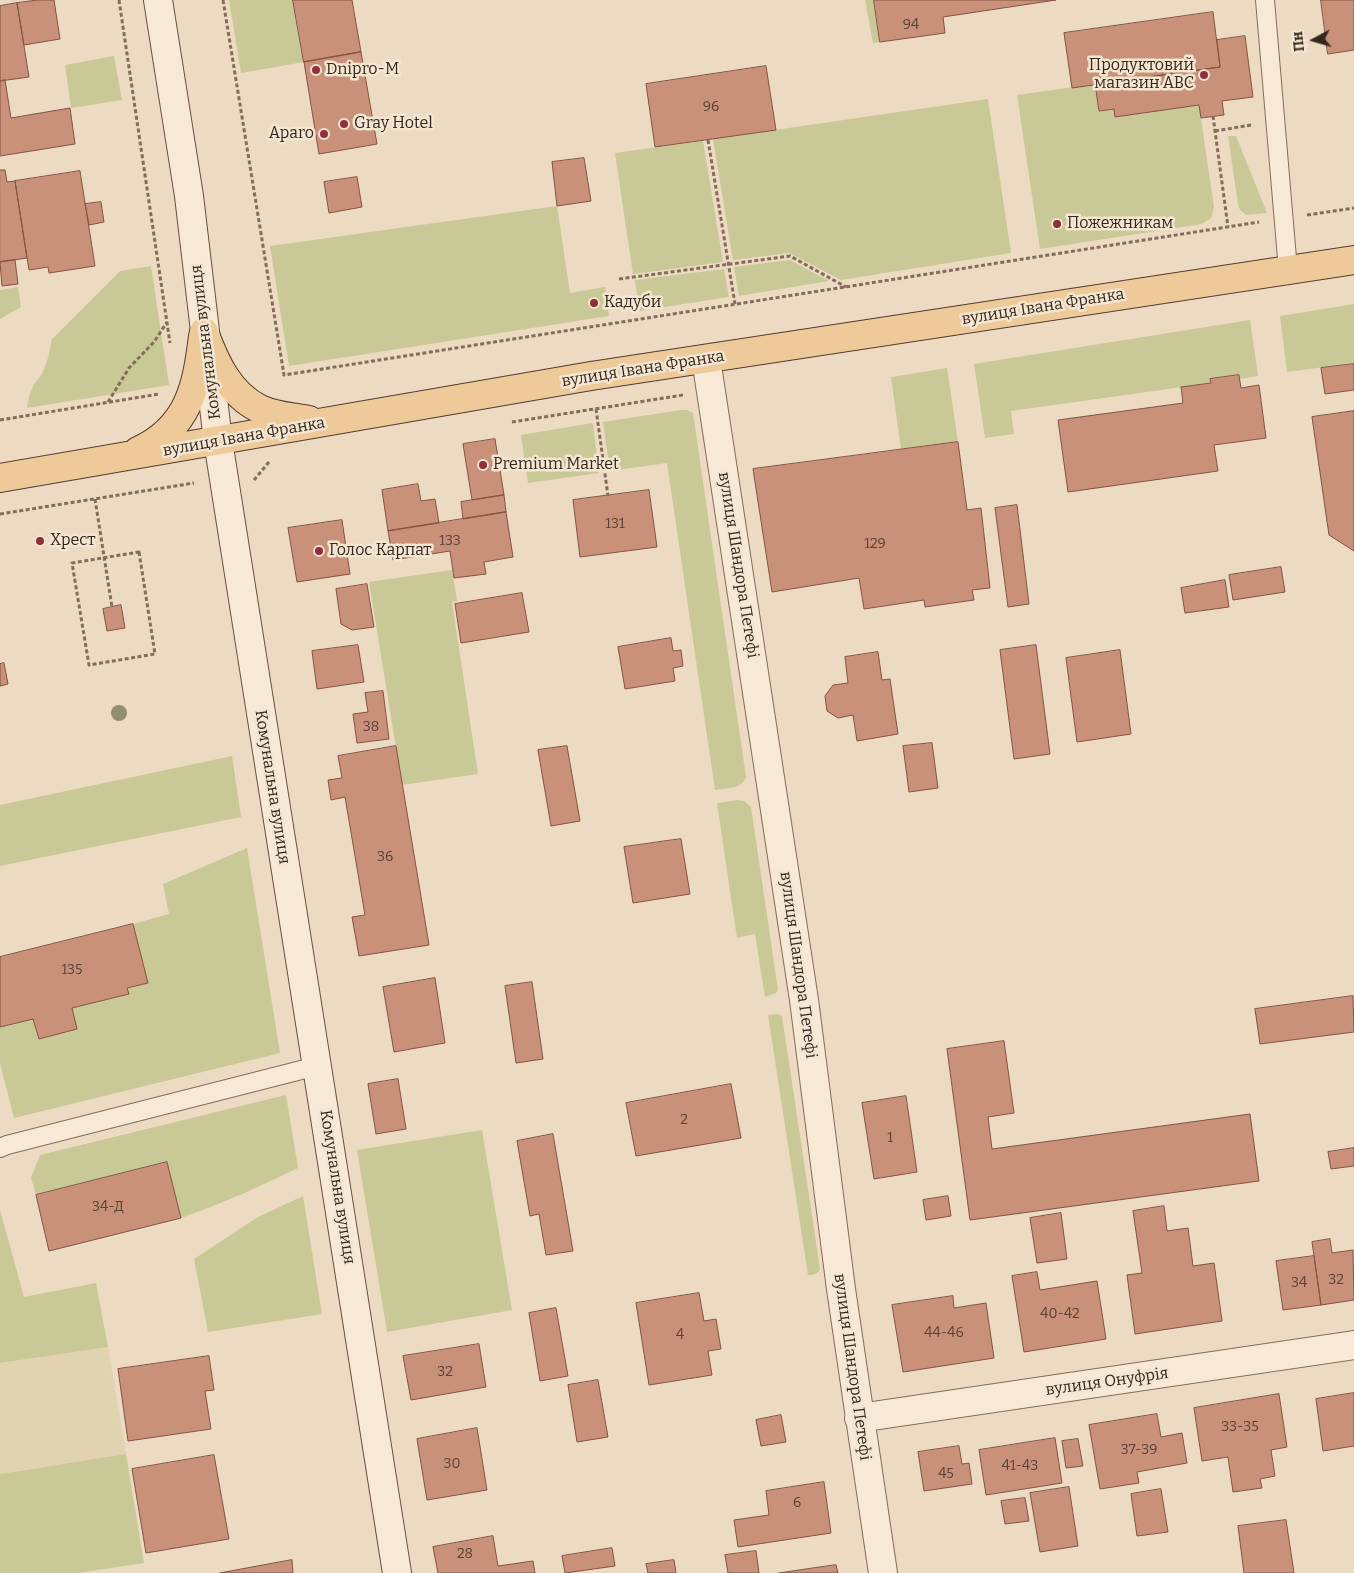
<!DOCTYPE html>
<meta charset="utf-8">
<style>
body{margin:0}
#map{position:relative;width:1354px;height:1573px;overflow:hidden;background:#ecdac2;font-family:Bitter,serif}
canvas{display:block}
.north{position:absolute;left:1289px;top:15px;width:50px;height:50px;-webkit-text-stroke:4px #f4e6d1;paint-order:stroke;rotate:264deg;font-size:14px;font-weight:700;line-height:20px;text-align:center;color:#35261e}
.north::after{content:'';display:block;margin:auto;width:18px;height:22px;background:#35261e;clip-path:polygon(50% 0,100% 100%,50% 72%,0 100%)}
</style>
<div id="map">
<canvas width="1354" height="1573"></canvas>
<div class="north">Пн</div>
</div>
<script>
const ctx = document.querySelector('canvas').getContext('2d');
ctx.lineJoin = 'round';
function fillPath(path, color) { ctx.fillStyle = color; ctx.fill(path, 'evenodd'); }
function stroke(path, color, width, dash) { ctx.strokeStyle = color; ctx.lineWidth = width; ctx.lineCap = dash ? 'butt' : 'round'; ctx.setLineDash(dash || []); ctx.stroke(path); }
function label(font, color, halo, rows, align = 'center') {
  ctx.font = font + ' Bitter,serif'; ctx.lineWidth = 5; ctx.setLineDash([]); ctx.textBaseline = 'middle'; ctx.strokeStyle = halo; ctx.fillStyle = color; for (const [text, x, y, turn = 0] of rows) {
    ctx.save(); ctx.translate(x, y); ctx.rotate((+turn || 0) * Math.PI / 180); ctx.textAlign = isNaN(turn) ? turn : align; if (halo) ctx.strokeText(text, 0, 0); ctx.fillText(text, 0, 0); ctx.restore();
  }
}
fillPath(new Path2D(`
 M108 1347 126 1454 0 1474V1363Z`), '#e1d3b0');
fillPath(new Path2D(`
 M229 0H293L304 62 241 73Z
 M865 0H874L880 42 873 43Z
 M114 56 122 100 71 108 65 65Z
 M1095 84 1099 111 1114 109 1115 117 1199 105 1214 207 1211 218 1202 224 1040 249 1017 95Z
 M988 99 1011 253 841 280 789 253 733 260 713 139Z
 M1228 136H1236L1267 213 1246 215 1240 210 1238 204Z
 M703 141 723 262 633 274 615 153Z
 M557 206 570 293 605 287 609 316 289 366 270 246Z
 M790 260 829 281 739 296 734 267Z
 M151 266 169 385 27 408 29 397 34 384 42 374 48 358 52 339 120 271Z
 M724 269 729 297 639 311 635 280Z
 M18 287 21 307 0 319V290Z
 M1354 304V363L1287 372 1280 316Z
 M1250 320 1258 376 1240 379 1239 375 1210 379 1211 383 1011 411 1014 434 985 438 974 364Z
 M947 368 958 442 901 449 891 377Z
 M681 410H687L693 413 746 777C742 789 727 788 715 790L667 463 610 471 603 422Z
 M593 423 599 473 528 483 521 435Z
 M452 570 457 601 452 602 478 774 402 785 369 582Z
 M232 756 241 817 0 866V805Z
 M738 800 744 801 751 807 778 990 776 993 765 997 755 934 737 938 717 803Z
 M247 848 280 1053 14 1118 0 1063V1027L33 1019 39 1039 76 1029 72 1008 128 994 127 988 147 983 133 924 169 914 163 884Z
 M778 1014 782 1016 820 1269C817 1275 813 1275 808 1275L768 1015Z
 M286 1095 298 1168C259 1187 221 1204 181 1218L167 1162 36 1195 31 1178 40 1155Z
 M482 1130 512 1310 387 1332 357 1150Z
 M303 1196 322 1314 208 1332 194 1259 258 1217Z
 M0 1210 24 1297 96 1283 108 1347 0 1363Z
 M126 1454 144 1563 79 1573H0V1474Z`), '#c9c997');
const building = new Path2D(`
 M38 0H54L60 39 24 45 17 3Z
 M293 0H352L361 52 304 62Z
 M874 0H1056L943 17 945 33 880 42Z
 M1321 0H1354V50L1328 54Z
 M17 3 29 77 0 81V6Z
 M1213 12 1220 67 1072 88 1064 33Z
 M1245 36 1253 97 1222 101 1224 115 1201 118 1199 105 1115 117 1114 109 1099 111 1095 84 1220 67 1217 40Z
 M361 52 377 144 319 154 304 62Z
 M766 66 776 130 655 147 646 84Z
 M5 80 11 118 70 108 75 144 0 156V81Z
 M584 158 591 201 557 206 552 162Z
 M0 170H5L7 182 15 181 27 258 0 262Z
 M80 171 95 266 49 273 48 267 29 270 15 181Z
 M357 177 362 207 329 213 324 182Z
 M101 202 104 222 89 225 85 204Z
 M15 260 18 284 2 286 0 262Z
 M1354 364V390L1325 394 1321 368Z
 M1239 375 1241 388 1259 385 1266 438 1214 445 1218 471 1068 492 1058 420 1183 403 1181 387 1211 383 1210 379Z
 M1354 411V551L1329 535 1312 417Z
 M495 439 504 495 472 500 463 444Z
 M958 442 967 510 981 508 990 588 972 590 974 600 925 607 924 600 864 609 859 578 772 592 753 469Z
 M418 484 421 501 435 499 439 523 388 531 382 490Z
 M649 490 657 547 580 557 573 500Z
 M504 495 506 512 463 519 461 502Z
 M1017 505 1029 604 1008 607 995 508Z
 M506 512 513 557 484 562 486 574 454 578 450 551 393 560 388 531Z
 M342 520 350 574 297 582 288 528Z
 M1281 567 1285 592 1233 600 1229 575Z
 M1225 580 1229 607 1185 613 1181 588Z
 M367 584 374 627 352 630 341 624 336 589Z
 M522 593 529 632 461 643 455 604Z
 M121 605 125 628 107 631 103 609Z
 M671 638 673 651 681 650 683 666 673 668 675 681 625 689 618 647Z
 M358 645 364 682 317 689 312 651Z
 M1036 645 1050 754 1014 759 1000 650Z
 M1120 650 1131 734 1077 742 1066 658Z
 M878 652 882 680 890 679 898 734 857 741 853 715 838 718 827 711 825 696 833 685 848 683 845 657Z
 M4 663 8 684 0 686V664Z
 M383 691 389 739 357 743 353 714 368 712 365 693Z
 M932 743 938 788 909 792 903 746Z
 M396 746 429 945 359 956 352 917 365 915 345 797 331 800 328 780 342 778 338 756Z
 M567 746 580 821 551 826 538 750Z
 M681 839 690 894 633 903 624 847Z
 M133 924 148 983 127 988 129 994 72 1008 77 1029 39 1039 33 1019 0 1027V957Z
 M435 978 445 1043 394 1052 383 987Z
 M532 982 543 1059 516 1063 505 986Z
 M1353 996 1354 1032 1260 1044 1255 1009Z
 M1004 1041 1014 1113 988 1117 992 1149 1250 1114 1259 1181 970 1220 947 1049Z
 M398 1079 406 1129 376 1134 368 1084Z
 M731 1084 741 1138 636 1156 626 1103Z
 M906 1096 917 1172 874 1179 862 1103Z
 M553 1134 573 1251 546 1255 539 1214 530 1216 517 1141Z
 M1354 1148V1166L1331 1169 1328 1152Z
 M167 1162 181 1218 49 1251 36 1195Z
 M948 1196 951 1216 926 1220 923 1200Z
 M1164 1206 1167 1231 1188 1228 1193 1266 1214 1263 1222 1321 1135 1334 1127 1275 1142 1273 1133 1211Z
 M1061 1213 1067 1259 1037 1263 1030 1218Z
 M1330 1239 1332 1253 1353 1250 1354 1300 1321 1305 1312 1242Z
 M1314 1256 1321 1305 1283 1310 1276 1261Z
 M1037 1272 1040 1290 1097 1281 1106 1339 1024 1352 1012 1276Z
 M699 1293 704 1321 716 1319 721 1349 708 1351 712 1375 649 1385 636 1303Z
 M953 1296 954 1308 986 1303 994 1358 903 1372 892 1305Z
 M556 1308 568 1376 540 1381 529 1313Z
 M479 1344 486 1387 411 1400 403 1356Z
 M209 1356 214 1390 205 1391 211 1429 128 1441 118 1369Z
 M598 1380 608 1437 577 1442 568 1385Z
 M1354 1393V1446L1323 1451 1316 1399Z
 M1279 1394 1287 1447 1271 1450 1275 1476 1260 1479 1262 1488 1233 1492 1228 1457 1202 1461 1194 1408Z
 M1157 1414 1161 1437 1182 1433 1187 1463 1137 1472 1139 1483 1100 1489 1089 1425Z
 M781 1415 786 1442 761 1446 756 1420Z
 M477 1428 487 1490 427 1500 417 1439Z
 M1055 1438 1062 1483 986 1495 979 1450Z
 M1078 1439 1083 1466 1066 1468 1062 1441Z
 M959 1446 962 1464 969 1463 972 1484 924 1491 918 1452Z
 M214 1455 229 1539 146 1553 132 1469Z
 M824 1482 831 1533 738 1547 734 1520 769 1515 766 1491Z
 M1069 1487 1078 1546 1040 1552 1030 1493Z
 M1161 1489 1168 1532 1137 1536 1131 1494Z
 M1025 1498 1029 1521 1005 1524 1001 1501Z
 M1286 1520 1294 1573H1244L1238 1526Z
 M493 1536 498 1566 533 1561 535 1573H438L433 1547Z
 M612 1548 615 1566 565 1573 562 1556Z
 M756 1551 759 1573H728L725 1555Z
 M292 1560 293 1573H220Z
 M674 1560 676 1573H648L646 1564Z
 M836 1565 838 1573H779Z`);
fillPath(building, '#c99179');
stroke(building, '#835341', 1);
const lane = new Path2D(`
 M1265 0 1288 270
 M0 1148 7 1145 317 1066`);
const street = new Path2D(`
 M706 359 804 1000 841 1289 883 1573
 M859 1418 1354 1345`);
const secondary = new Path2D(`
 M158 0 189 196 218 441 397 1573`);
const primary = new Path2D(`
 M204 332C215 362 229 394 260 409 275 416 293 417 309 420
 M138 451C189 428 197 386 203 336
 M0 478 591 376 1354 260`);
stroke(lane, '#856c5a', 20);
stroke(street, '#856c5a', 30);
stroke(secondary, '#674d3d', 30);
stroke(primary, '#533b2e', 30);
stroke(new Path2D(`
 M119 0 170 343
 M223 0 284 375 1259 222
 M1213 116 1228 227
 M1215 131 1251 125
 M708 140 735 304
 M1307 215 1354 208
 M619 279 790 256 846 287
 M108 402 129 368 154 342 167 322
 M596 409 608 496
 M0 420 159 394
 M512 422 683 395
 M254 480 269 462
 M95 499 112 607
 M0 514 194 483
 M139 552 155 654 89 665 72 563Z`), '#856c5a', 3, [4, 2.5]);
stroke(lane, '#f7e9d5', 18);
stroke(street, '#f7e9d5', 28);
stroke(secondary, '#f7e9d5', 28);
stroke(primary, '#eeca9b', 28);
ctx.fillStyle = '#938f6c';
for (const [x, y] of [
 [119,713]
]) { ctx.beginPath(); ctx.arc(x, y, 8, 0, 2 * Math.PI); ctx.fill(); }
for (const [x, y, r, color] of [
 [316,70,5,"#922d3a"],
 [1204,75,5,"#922d3a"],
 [344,124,5,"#922d3a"],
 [324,134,5,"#922d3a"],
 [1057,224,5,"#922d3a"],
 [594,303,5,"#922d3a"],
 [483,465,5,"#922d3a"],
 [40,541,5,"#922d3a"],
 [319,551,5,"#922d3a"]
]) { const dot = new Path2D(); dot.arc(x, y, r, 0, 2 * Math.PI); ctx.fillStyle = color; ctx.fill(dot); stroke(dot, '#f4e6d1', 2); }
label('14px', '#5a4135', null, [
 ["94",911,25],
 ["96",711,107],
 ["131",615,524],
 ["133",450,541],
 ["129",875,544],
 ["38",371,727],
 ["36",385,857],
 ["135",72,970],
 ["2",684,1120],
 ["1",890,1138],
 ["34-Д",108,1207],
 ["32",1336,1280],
 ["34",1299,1283],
 ["40-42",1060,1314],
 ["44-46",944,1333],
 ["4",680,1335],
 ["32",445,1372],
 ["33-35",1240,1427],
 ["37-39",1139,1450],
 ["30",452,1464],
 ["41-43",1020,1466],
 ["45",946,1474],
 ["6",797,1503],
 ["28",465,1554]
]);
label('16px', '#35261e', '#f4e6d1', [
 ["Продуктовий",1194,66,"right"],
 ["магазин ABC",1194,84,"right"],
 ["Dnipro-M",326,70],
 ["Gray Hotel",354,124],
 ["Aparo",314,134,"right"],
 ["Пожежникам",1067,224],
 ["Кадуби",604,303],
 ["Premium Market",493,465],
 ["Хрест",50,541],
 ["Голос Карпат",329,551]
], 'left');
label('16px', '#35261e', '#f4e6d1', [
 ["вулиця Івана Франка",1043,307,-9],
 ["Комунальна вулиця",206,342,-97],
 ["вулиця Івана Франка",643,369,-9],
 ["вулиця Івана Франка",244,437,-10],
 ["вулиця Шандора Петефі",738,565,81],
 ["Комунальна вулиця",272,787,81],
 ["вулиця Шандора Петефі",798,965,82],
 ["Комунальна вулиця",337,1187,81],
 ["вулиця Шандора Петефі",852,1367,82],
 ["вулиця Онуфрія",1107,1382,-8]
]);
</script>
